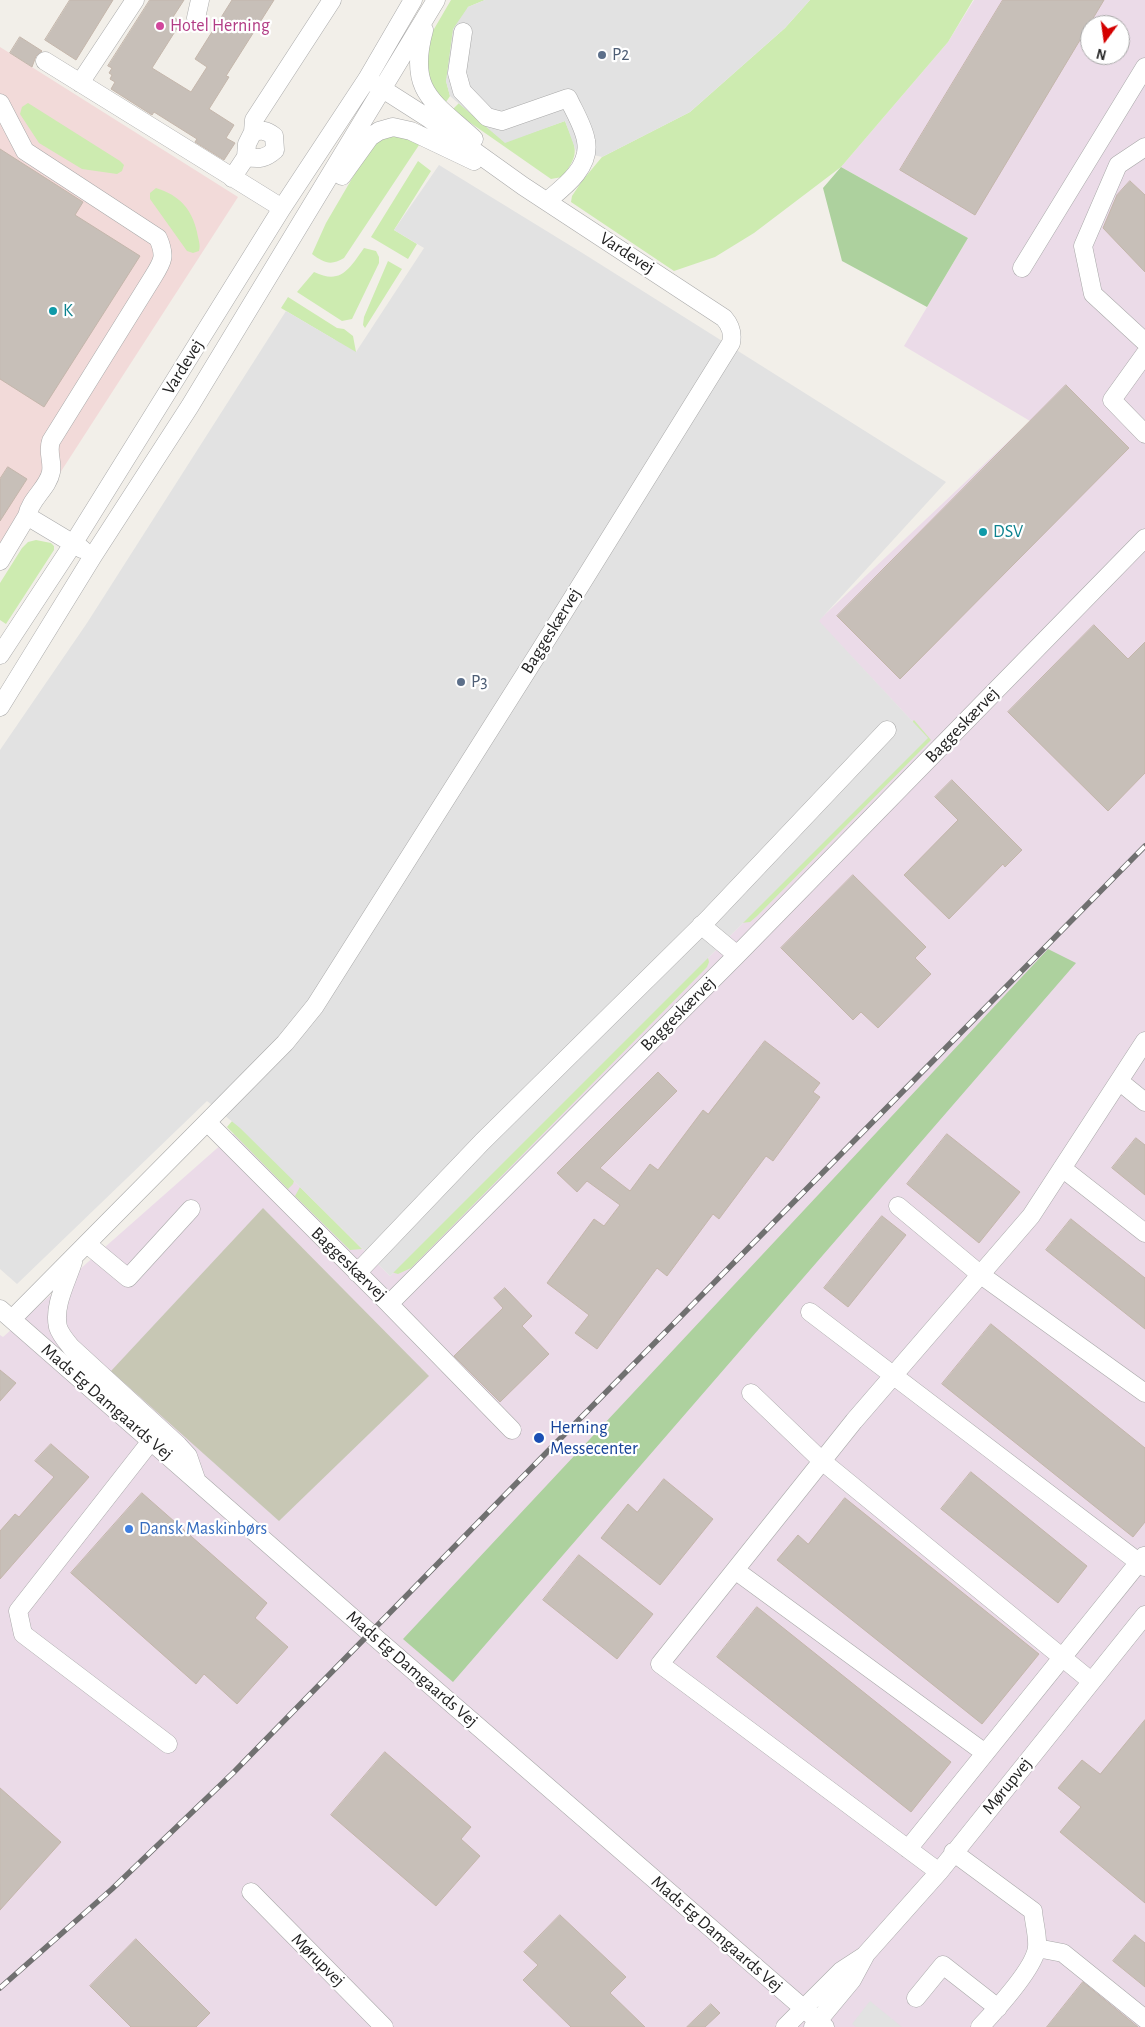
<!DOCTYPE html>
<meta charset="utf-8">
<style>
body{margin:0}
#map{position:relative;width:1145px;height:2027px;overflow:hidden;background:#f2efe9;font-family:"Alegreya Sans",sans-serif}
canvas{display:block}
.north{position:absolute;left:1080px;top:15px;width:50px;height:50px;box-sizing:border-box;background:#fff;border:1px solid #a7a7a7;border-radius:50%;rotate:194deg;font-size:14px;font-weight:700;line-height:20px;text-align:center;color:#222}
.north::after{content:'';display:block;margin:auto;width:18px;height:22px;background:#d40000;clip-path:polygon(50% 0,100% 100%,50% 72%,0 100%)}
</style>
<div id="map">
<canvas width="1145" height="2027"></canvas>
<div class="north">N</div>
</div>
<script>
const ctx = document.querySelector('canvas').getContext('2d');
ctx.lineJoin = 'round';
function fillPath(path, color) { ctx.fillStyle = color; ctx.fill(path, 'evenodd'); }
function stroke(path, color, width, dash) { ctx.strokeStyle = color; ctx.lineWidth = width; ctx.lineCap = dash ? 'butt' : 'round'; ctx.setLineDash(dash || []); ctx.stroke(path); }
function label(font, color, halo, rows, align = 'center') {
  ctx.font = font + ' "Alegreya Sans",sans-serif'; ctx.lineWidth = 4.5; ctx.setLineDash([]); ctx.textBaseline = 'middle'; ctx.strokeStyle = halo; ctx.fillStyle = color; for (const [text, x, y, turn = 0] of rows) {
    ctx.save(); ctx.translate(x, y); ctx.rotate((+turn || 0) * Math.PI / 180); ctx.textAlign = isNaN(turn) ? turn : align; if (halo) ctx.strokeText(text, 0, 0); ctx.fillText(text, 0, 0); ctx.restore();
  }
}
fillPath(new Path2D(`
 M0 47 238 197 0 566Z`), '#f2dad9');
fillPath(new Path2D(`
 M974 0H1145V2027H0V1335L3 1337 240 1128 390 1276 928 738 818 621 1030 421 904 346 968 238 841 167 948 42ZM1090 25H1120V55H1090Z`), '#ebdbe8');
fillPath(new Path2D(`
 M263 1208 429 1376 279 1521 111 1371Z`), '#c7c7b4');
fillPath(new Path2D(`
 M451 0H485L468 7 446 81 450 96 444 105 428 84 427 41Z
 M810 0H973L948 42 841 167 754 233 715 257 674 271 571 202 572 196 582 181 602 157 690 112 785 28Z
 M28 103 120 161 124 165 122 171 117 174 82 169 39 143 20 114 22 107Z
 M459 103 505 142 565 121C575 147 582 152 562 177L551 179 452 110Z
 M400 134 421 142 344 258C331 266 324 263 312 254L326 223 371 146 379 139Z
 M418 161 431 171 394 230 417 244 408 259 371 237Z
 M156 188C179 195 192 209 197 232 198 239 201 245 199 251L193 253 187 251 150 199V193Z
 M364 248 376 251 379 257V263L352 319 342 321 297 292 314 272C341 285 349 269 364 248Z
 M388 261 402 269 365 328 363 325 364 317Z
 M288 297 337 328 344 329 353 336 356 352 353 373 335 340 281 308Z
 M36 540 51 543 54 546V550L6 624 0 620V583L22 548 28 542Z
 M914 720 931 740 757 916 750 922 741 923 738 908Z
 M707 954 709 962 707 967 411 1268 398 1274 391 1272Z
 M238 1114 306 1142 293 1184 288 1189 227 1127Z
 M300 1187 362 1249 350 1250 295 1196Z`), '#cdebb0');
fillPath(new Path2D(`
 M841 167 968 238 927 307 842 261 823 188Z
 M1048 949 1076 963 453 1682 403 1639Z`), '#add19e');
fillPath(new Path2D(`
 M485 0H810L785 28 690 112 602 157 576 151 565 121 505 143 450 96 446 81 453 29 468 7Z
 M439 165 584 254 946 482 819 621 928 738 390 1276 240 1128 207 1101 17 1284 0 1269V750L87 623 286 311 356 352 424 248 394 230Z
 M870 2001 902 2027H856L852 2024Z`), '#e2e2e2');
const building = new Path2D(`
 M70 0H113L76 60 45 40Z
 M150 0H184L173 17 181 22 152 68 191 92 207 67 195 59 232 0H274L226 76 229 77 209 109 234 125 226 138 235 143 224 160 195 142 197 139 154 112 152 115 111 89 115 82 110 79 112 75 109 73 112 68 108 66Z
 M1003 0H1104L975 215 900 170Z
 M20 37 42 51 36 56 32 67 10 53Z
 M0 149 83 202 75 215 140 256 44 407 0 379Z
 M1130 181 1145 195V272L1103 228 1117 195Z
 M1066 385 1129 448 900 679 837 616Z
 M8 467 27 479 0 521V479Z
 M1094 625 1128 659 1145 642V773L1108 811 1008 712Z
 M952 780 1022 850 1005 867 1003 864 949 919 904 875 958 820 935 797Z
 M853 875 926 947 915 958 931 974 878 1028 861 1012 853 1020 781 948Z
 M765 1041 820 1083 813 1092 820 1097 773 1161 766 1156 719 1219 713 1214 667 1276 657 1268 597 1349 575 1333 589 1315 547 1283 594 1219 604 1226 620 1205 587 1181 577 1192 557 1173 658 1072 677 1091 600 1168 630 1191 650 1164 658 1170 703 1110 708 1114Z
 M947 1134 1020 1192 979 1243 907 1184Z
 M1136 1138 1145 1145V1195L1112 1168Z
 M882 1216 906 1235 848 1307 824 1288Z
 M1071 1219 1145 1278V1329L1046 1250Z
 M505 1288 532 1316 522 1326 549 1354 500 1402 454 1356 503 1308 494 1298Z
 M991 1324 1145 1448V1522L1133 1537 942 1384Z
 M0 1370 16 1383 0 1401Z
 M51 1444 89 1477 0 1579V1531L15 1514 19 1517 54 1477 35 1461Z
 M971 1472 1087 1566 1058 1603 941 1509Z
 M664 1479 713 1519 660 1585 601 1538 628 1504 637 1512Z
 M142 1493 267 1603 255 1618 288 1647 237 1704 204 1674 196 1684 71 1573Z
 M845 1498 1039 1654 982 1724 777 1560 798 1535 808 1544Z
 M579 1555 653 1614 617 1659 543 1600Z
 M757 1607 951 1762 911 1812 717 1657Z
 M1145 1720V1903L1060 1832 1081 1807 1058 1788 1082 1760 1100 1774Z
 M385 1752 471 1827 461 1839 480 1856 436 1906 331 1815Z
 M0 1788 61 1842 0 1910Z
 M560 1915 626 1977 610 1993 645 2027H571L523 1980 538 1965 524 1952Z
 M1135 1935 1145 1943V1987L1113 1961Z
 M136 1939 210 2013 196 2027H131L90 1986Z
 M1083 1982 1138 2027H1047Z
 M711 2004 720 2013 705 2027H687Z`);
fillPath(building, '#c7bfb8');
stroke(building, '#c4b6ab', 1);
const minor = new Path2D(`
 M196 18 200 0
 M424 30C407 92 434 102 474 139
 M463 32 457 73 462 91 487 117 502 121 568 98C574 111 584 127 586 141 591 167 564 187 547 201
 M45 61 282 208
 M80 83 135 0
 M0 103 25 151 158 238C166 256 163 261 153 277L51 441C47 452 53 461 51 472 48 488 30 499 27 516
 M1145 147 1118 165 1083 246 1093 294 1145 342
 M246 157C259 159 265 159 275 150L274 136C266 130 262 130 253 132
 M342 176 370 137 379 131 393 127 411 131 474 161
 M232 178 246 157 247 144 253 132 254 120 332 0
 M1022 268 1145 67
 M1145 354 1112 400 1145 434
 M0 561 27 516 82 549
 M0 655 73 544 282 208 367 79 413 0
 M0 707 93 556 190 406 436 0
 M701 925 737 955
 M1119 1081 1145 1102
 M207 1122 285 1043 315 1006 539 652 731 343C733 333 731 326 724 318L523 186 428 118 367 79
 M1062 1168 1145 1233
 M898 1206 981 1275 1145 1393
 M87 1244 128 1278 191 1209
 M73 1262C67 1281 53 1306 58 1327 60 1334 66 1341 71 1347L178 1445 188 1456 196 1479
 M357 1273 482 1142 708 919 887 730
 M389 1304 512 1430
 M0 1309 370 1633 825 2027
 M810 1312 1145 1567
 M12 1319 207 1122 389 1304 737 955 1145 538
 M751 1393 822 1461 1091 1681
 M151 1441 18 1611 23 1634 168 1744
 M735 1570 985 1753
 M908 1849 1144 1556
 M953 1852 1033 1911C1034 1923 1038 1936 1037 1947 1035 1968 995 2011 980 2027
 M939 1872 660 1664 854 1421 1031 1216 1145 1041
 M251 1892 384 2027
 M1037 1948 1063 1953 1145 2019
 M916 1998 943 1965 998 2008
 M785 2027 841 1971 864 1956
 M813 2027 852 1980 866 1954 939 1872 1145 1615`);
stroke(minor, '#a9a9a9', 19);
stroke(minor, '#fff', 18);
const rail = new Path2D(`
 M0 1988 112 1889 233 1773 549 1450 1145 846`);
stroke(rail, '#707070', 5.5);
stroke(rail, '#fff', 4, [11]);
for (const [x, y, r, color] of [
 [160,26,5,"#d1479c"],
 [602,55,5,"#5c6f8a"],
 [53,311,5,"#0f9aa8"],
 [983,532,5,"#0f9aa8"],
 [461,682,5,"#5c6f8a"],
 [539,1438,6,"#1a4fb4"],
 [129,1529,5,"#3f7fe0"]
]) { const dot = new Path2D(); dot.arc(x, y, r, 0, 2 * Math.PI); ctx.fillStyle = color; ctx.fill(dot); stroke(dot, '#fff', 2); }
label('18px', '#b23c85', '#fff', [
 ["Hotel Herning",170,26]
], 'left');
label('18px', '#4e5e75', '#fff', [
 ["P2",612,55],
 ["P3",471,682]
], 'left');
label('18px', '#222', '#fff', [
 ["Vardevej",627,253,33],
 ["Vardevej",183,367,-58],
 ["Baggeskærvej",551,631,-58],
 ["Baggeskærvej",962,725,-46],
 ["Baggeskærvej",678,1014,-45],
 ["Baggeskærvej",349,1264,44],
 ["Mads Eg Damgaards Vej",107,1402,41],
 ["Mads Eg Damgaards Vej",412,1669,41],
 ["Mørupvej",1007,1786,-51],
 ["Mads Eg Damgaards Vej",717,1934,41],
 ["Mørupvej",318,1960,45]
]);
label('18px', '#0d838f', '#fff', [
 ["K",63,311],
 ["DSV",993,532]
], 'left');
label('18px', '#164399', '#fff', [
 ["Herning",550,1428],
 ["Messecenter",550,1449]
], 'left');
label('18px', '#366cbe', '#fff', [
 ["Dansk Maskinbørs",139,1529]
], 'left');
</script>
